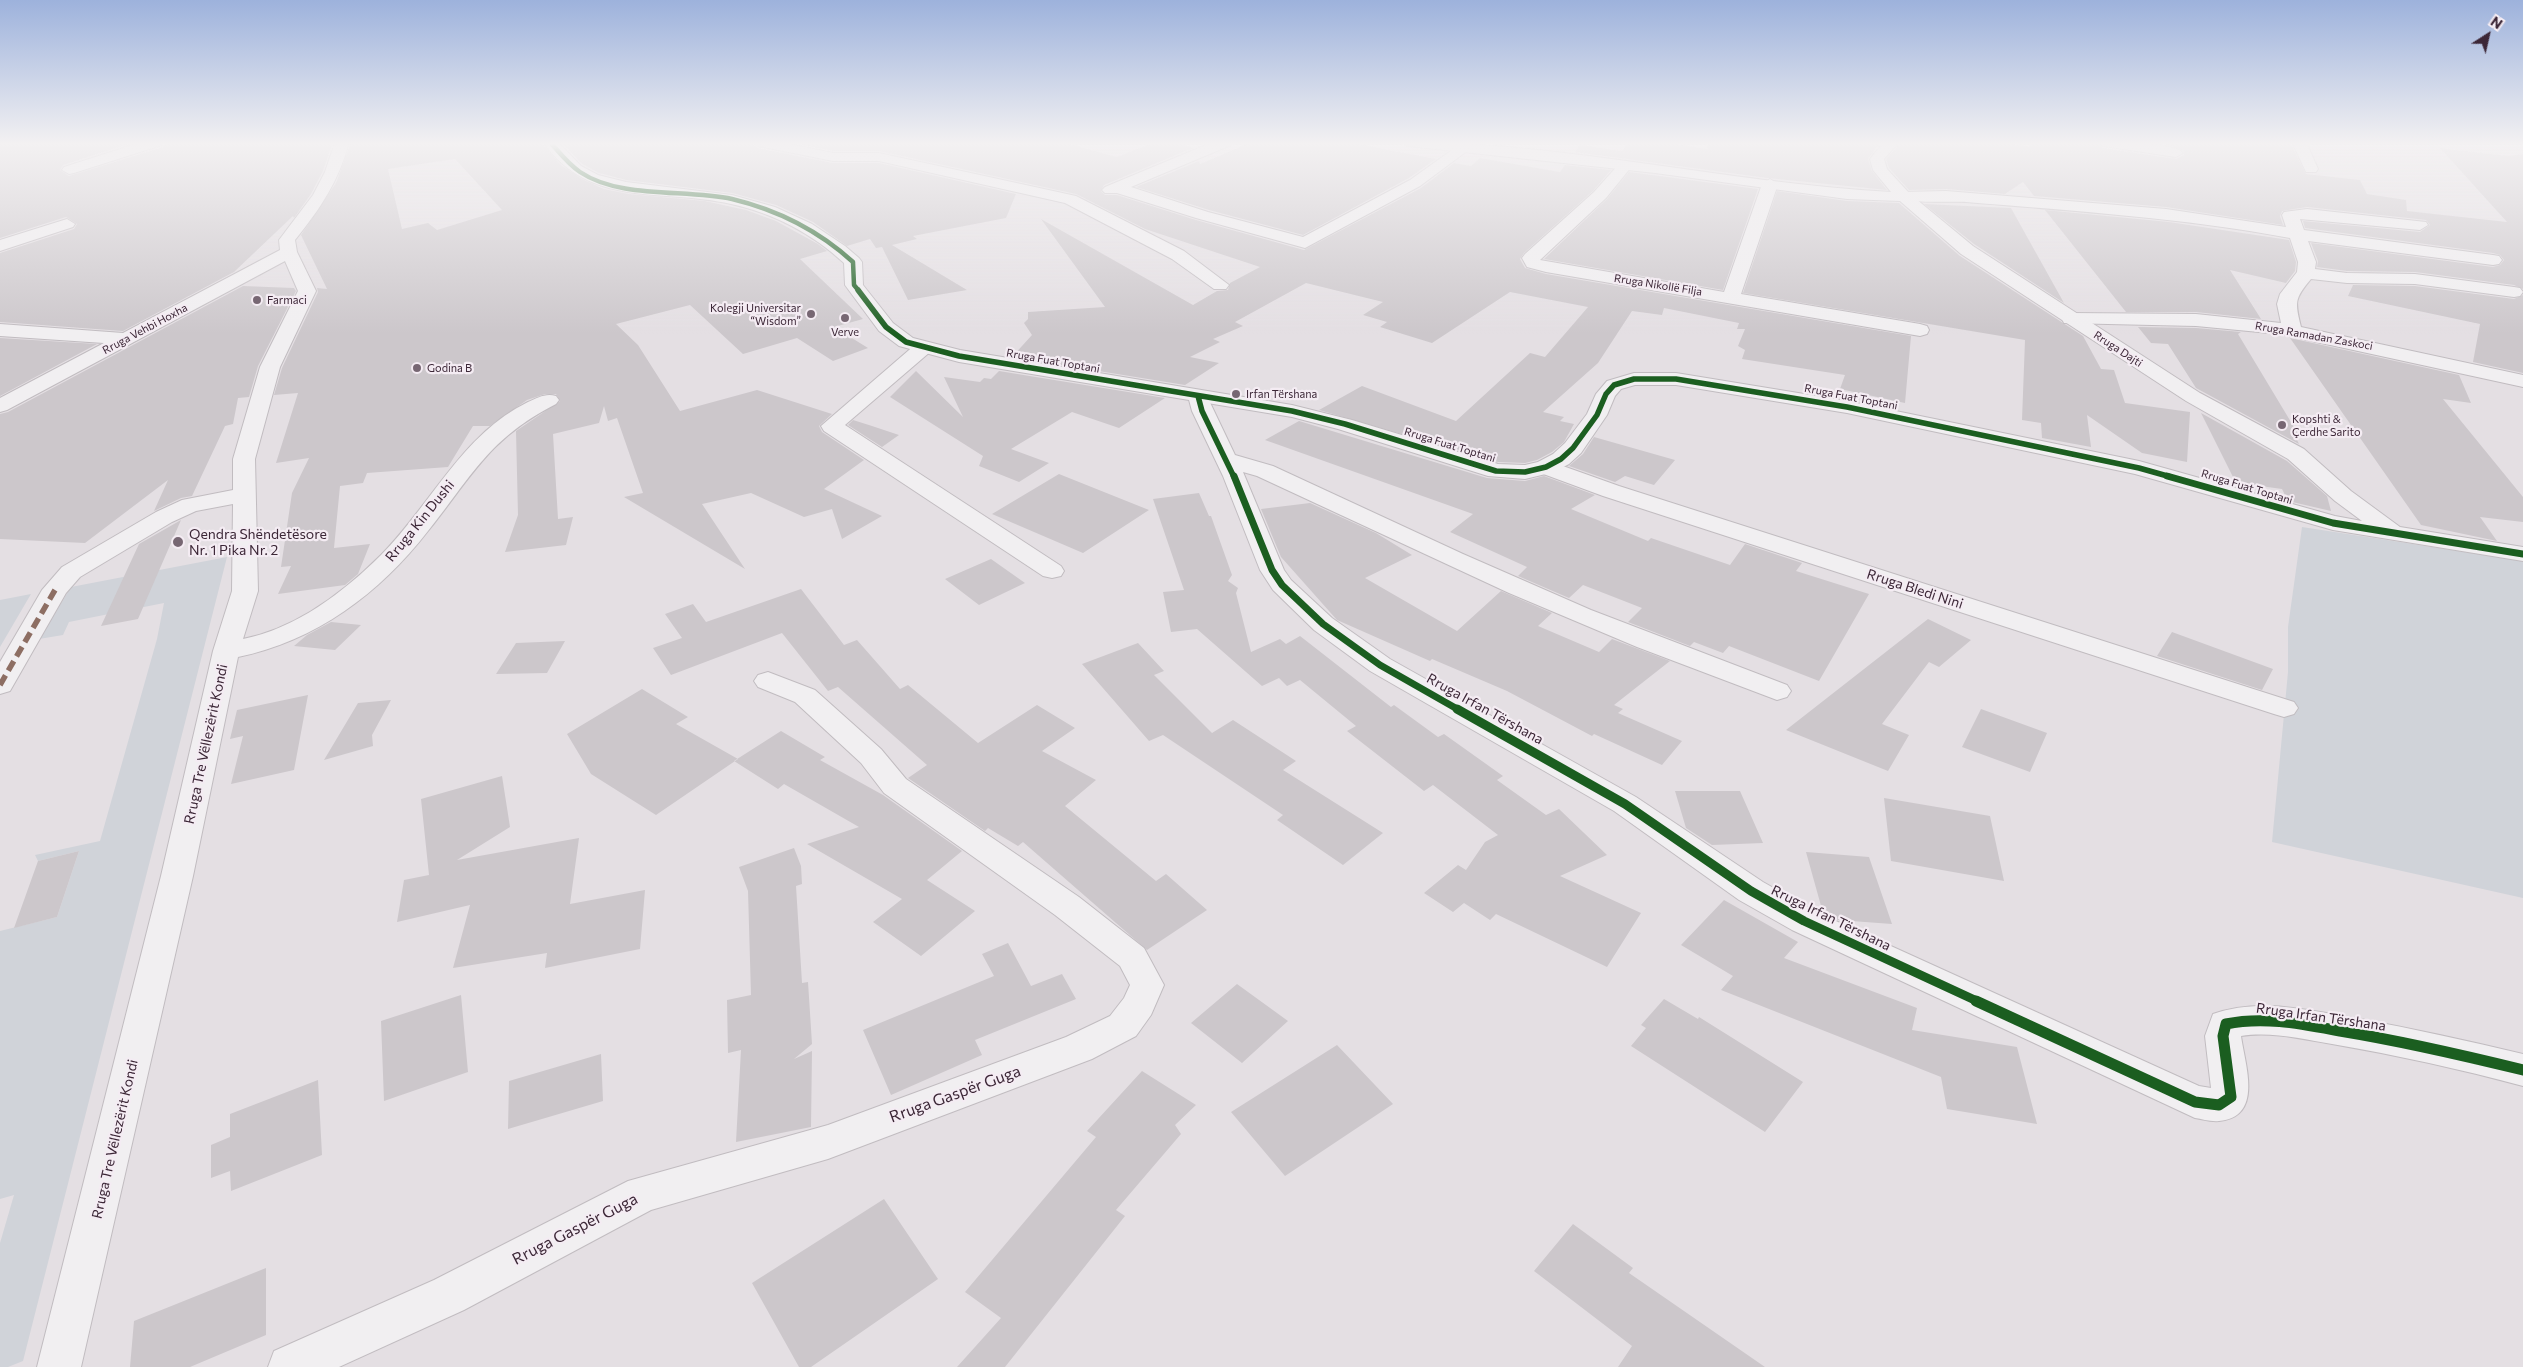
<!DOCTYPE html>
<meta charset="utf-8">
<style>
body{margin:0}
#map{position:relative;width:2523px;height:1367px;overflow:hidden;background:#e4dfe3;font-family:Commissioner,sans-serif}
canvas{display:block}
.north{position:absolute;left:2463px;top:10px;width:50px;height:50px;-webkit-text-stroke:4px #f4ecf3;paint-order:stroke;rotate:35deg;font-size:14px;font-weight:700;line-height:20px;text-align:center;color:#3c2737}
.north::after{content:'';display:block;margin:auto;width:18px;height:22px;background:#3c2737;clip-path:polygon(50% 0,100% 100%,50% 72%,0 100%)}
</style>
<div id="map">
<canvas width="2523" height="1367"></canvas>
<div class="north">N</div>
</div>
<script>
const ctx = document.querySelector('canvas').getContext('2d');
ctx.lineJoin = 'round';
function fillPath(path, color) { ctx.fillStyle = color; ctx.fill(path, 'evenodd'); }
function stroke(path, color, width, dash) { ctx.strokeStyle = color; ctx.lineWidth = width; ctx.lineCap = dash ? 'butt' : 'round'; ctx.setLineDash(dash || []); ctx.stroke(path); }
function label(font, color, halo, rows, align = 'center') {
  ctx.font = font + ' Commissioner,sans-serif'; ctx.lineWidth = 4.5; ctx.setLineDash([]); ctx.textBaseline = 'middle'; ctx.strokeStyle = halo; ctx.fillStyle = color; for (const [text, x, y, turn = 0] of rows) {
    ctx.save(); ctx.translate(x, y); ctx.rotate((+turn || 0) * Math.PI / 180); ctx.textAlign = isNaN(turn) ? turn : align; if (halo) ctx.strokeText(text, 0, 0); ctx.fillText(text, 0, 0); ctx.restore();
  }
}
fillPath(new Path2D(`
 M2302 527 2523 561V898L2272 842 2288 672V627Z
 M227 557 23 1361 8 1367H0V1243L14 1195 0 1199V931L57 917 79 851 38 861 35 855 100 841 157 639 164 603 69 622 63 635 39 639 71 587Z
 M31 594 0 647V600Z`), '#d0d3d9');
fillPath(new Path2D(`
 M0 142H135L63 165 60 170 69 176 163 147 166 142H333L323 171 311 194 294 218 293 216 234 272 123 331 0 322V253L74 229 77 224 66 217 0 238Z
 M351 142H541L561 165 582 179 604 189 629 194 705 201 746 210 776 221 818 244 827 251 800 259 863 319 834 327 868 348 833 361 797 338 743 354 690 305 616 324 638 345 680 411 757 390 832 414 819 426 822 432 864 460 824 489 882 516 842 539 832 509 804 517 751 493 702 504 745 569 624 497 643 493 617 418 608 421 604 406 599 423 553 434 558 519 573 517 566 545 505 552 518 515 516 431 560 401 556 394H545L527 400 490 426H473L448 467 367 473 363 483 340 486 334 548 370 544 358 574 345 585 278 594 291 566 281 567 292 493 309 458 276 463 298 393 274 395 282 368 318 292 317 288 327 289 301 235 336 183ZM455 159 502 210 437 230 428 223 402 229 388 169Z
 M561 142H749L758 148 833 163H879L1016 194 1006 218 913 236 917 239 892 245 967 290 908 300 882 247 876 248 870 239 847 246 813 222 776 205 732 193 626 180 599 173 582 164Z
 M790 142H1062L1117 157 1155 142H1174L1193 148 1104 185 1101 191 1105 195H1117L1196 220 1304 250 1421 188 1454 163 1471 166 1480 158 1560 172 1565 165 1611 170 1593 191 1524 253 1520 259 1525 268 1546 274 1911 336 1905 403 1840 389 1845 375 1742 359 1745 350 1738 346 1745 329H1737L1739 323 1664 308 1662 315 1632 311 1598 363 1543 412 1564 417 1560 421 1574 424 1564 442 1552 452 1537 460 1525 463 1498 462 1319 410 1362 386 1456 421 1530 353 1545 357 1588 307 1510 292 1432 343 1380 327 1387 322 1363 315 1383 302 1306 283 1235 322 1243 326 1213 339 1220 342 1190 357 1219 363 1185 385 1012 357 1032 335 1024 323 1028 319V312L1105 307 1041 219 1193 305 1217 291 1228 290 1230 283 1260 267 1145 229 1076 194 879 151H833Z
 M1252 142H1287L1296 144 1300 142H1347L1436 159 1409 178 1303 235 1209 210 1136 187 1199 161 1200 164Z
 M1629 142H1662L1707 149 1708 142H1881L1868 159 1872 171 1887 190 1767 178 1575 152 1580 145 1622 151Z
 M1901 142H2001L2029 147 2032 142H2094L2103 148 2176 159 2184 155V151L2169 145 2149 142H2290L2306 174 2360 180 2367 194 2406 200 2407 211 2507 222 2440 148 2508 156 2523 154V289L2514 285 2415 272 2347 271 2317 267 2318 261 2311 243 2493 267 2500 265 2504 260 2500 255 2493 253 2305 228 2303 221 2420 232 2430 225 2426 220 2307 207 2282 211 2280 216 2283 225 2166 207 2034 196 2023 182 2005 194 1946 189 1909 190 1889 168 1886 159Z
 M1629 172 1758 189 1723 290 1544 259 1607 199Z
 M1777 191 1847 201 1899 203 1960 256 2083 336 2101 369 2114 370 2125 403 2190 412 2187 462 2142 453 2087 415 2091 447 2042 438 2041 423 2022 420 2025 340 1743 293Z
 M1924 204 2011 208 2064 303 1974 244Z
 M2045 210 2169 222 2289 240 2296 262 2295 271 2286 283 2230 270 2261 319 2196 312H2126Z
 M2353 285 2415 286 2514 299 2523 295V373L2473 362 2480 324 2348 296Z
 M243 286 294 288 296 291 258 366 249 397 238 398 233 424 225 426 192 496 181 498 154 511 168 480 85 543 0 539V414L8 412Z
 M2138 327 2196 328 2241 332 2238 334 2300 437 2295 436 2299 444 2196 388 2168 344 2151 343Z
 M0 338 97 344 0 396Z
 M2290 338 2459 375 2471 403 2443 399 2523 497V522L2480 517 2497 541 2421 525Z
 M916 371 963 417 944 377 980 382 984 378 991 379 999 371 1165 398 1119 428 1072 412 1011 449 1049 463 1019 482 979 466 983 456 890 397Z
 M2201 413 2287 461 2327 496 2331 511 2288 501 2282 489 2239 483 2236 478 2233 477Z
 M853 420 872 426 899 435 882 447 848 425Z
 M1299 421 1487 478 1525 481 1544 476 1595 495 1571 509 1648 541 1651 538 1730 565 1745 544 1802 563 1796 571 1869 594 1819 681 1729 646 1723 653 1694 642 1690 646 1628 622 1642 608 1583 585 1569 598 1518 576 1527 567 1450 532 1473 514 1265 440Z
 M1594 437 1675 460 1654 485 1625 476 1615 482 1569 466 1583 454Z
 M1059 474 1149 510 1083 553 992 514Z
 M1199 493 1209 516H1211L1232 575 1228 581 1238 588 1236 593 1251 652 1280 639 1286 644 1300 636 1391 707 1394 705 1438 737 1444 734 1503 776 1497 780 1546 815 1559 809 1607 855 1560 876 1641 913 1607 967 1496 914 1490 920 1464 903 1453 912 1424 893 1458 865 1466 870 1485 842 1498 835 1433 785 1424 791 1347 731 1356 726 1300 680 1287 686 1279 678 1262 686 1197 629 1171 632 1163 592 1184 590 1153 499Z
 M1310 503 1376 533 1412 555 1365 578 1457 631 1501 591 1552 613 1538 626 1599 652 1612 639 1670 661 1614 705 1623 709 1618 713 1682 741 1662 765 1594 734 1592 736 1507 691 1432 659 1430 661 1337 620 1281 557 1261 509Z
 M181 520 138 619 101 626 139 544Z
 M991 559 1025 583 979 605 945 579Z
 M801 589 844 645 857 640 900 689 908 685 978 743 1037 705 1075 728 1042 751 1096 780 1065 806 1156 881 1166 874 1207 910 1147 950 1023 842 1018 846 988 828 985 831 908 778 927 765 838 687 828 691 782 633 671 675 653 648 682 638 665 614 693 604 706 622Z
 M1928 619 1971 640 1939 667 1929 662 1882 724 1909 735 1888 771 1786 730Z
 M331 622 361 625 335 650 294 646 307 635Z
 M2172 632 2273 669 2262 690 2157 656Z
 M565 641 547 673 496 674 516 643Z
 M1138 643 1164 671 1154 675 1212 733 1233 720 1296 761 1283 770 1383 833 1343 865 1277 820 1283 815 1163 735 1149 741 1082 664Z
 M642 689 688 717 676 724 738 759 656 815 591 774 567 734Z
 M308 695 294 770 231 784 243 736 230 739 237 710Z
 M391 700 372 735 373 746 324 760 358 703Z
 M1981 709 2047 733 2030 772 1962 747Z
 M781 731 825 757 820 760 883 795 962 851 927 880 975 911 921 956 873 922 902 899 807 844 859 827 784 784 778 789 734 761Z
 M502 776 510 827 457 860 579 838 570 904 645 890 640 949 545 968 547 953 453 968 470 905 397 922 404 880 429 875 421 799Z
 M1675 791H1740L1763 843 1712 845 1686 828Z
 M1884 798 1990 816 2004 881 1891 861Z
 M794 848 801 866 802 884 796 886 802 983 808 982 812 1044 794 1059 812 1051 811 1127 736 1142 741 1050 728 1053 727 1000 751 995 748 891 739 867Z
 M79 851 57 917 14 928 38 861Z
 M1806 852 1869 857 1892 924 1838 920 1823 913Z
 M1724 900 1798 942 1784 958 1917 1008 1912 1030 2017 1047 2037 1124 1947 1109 1941 1077 1721 990 1733 976 1681 945Z
 M1008 943 1031 986 1062 974 1076 999 975 1040 982 1055 891 1095 863 1030 994 976 982 954Z
 M1237 984 1288 1021 1242 1063 1191 1023Z
 M461 995 468 1072 384 1101 381 1021Z
 M1664 999 1698 1019 1699 1017 1803 1082 1765 1132 1631 1046 1646 1028 1641 1025Z
 M1337 1045 1393 1104 1285 1176 1231 1112Z
 M601 1054 603 1101 508 1129 509 1081Z
 M1142 1071 1196 1105 1175 1125 1181 1134 1116 1210 1125 1216 1005 1367H957L1001 1318 965 1292 1096 1137 1087 1131Z
 M318 1080 322 1155 231 1191 230 1171 211 1178V1145L230 1137V1114Z
 M884 1199 938 1279 811 1367H799L752 1283Z
 M1573 1224 1633 1268 1629 1273 1765 1367H1618L1632 1346 1534 1271Z
 M266 1268V1335L190 1367H130L134 1321Z`), '#ccc7cb');
const minor = new Path2D(`
 M142 142H164L162 145 74 173 69 174 62 170 64 167Z
 M335 142H349C339 181 320 209 295 240L297 252 316 291 280 367 255 459 258 591 243 639C295 629 344 592 381 555 431 505 462 434 528 402 538 398 545 393 556 396L559 400 556 404C489 438 472 476 428 531 380 593 316 641 238 657L193 876 81 1367H37L161 876 213 651 232 591 233 504 196 511 172 522 80 577 66 593 10 691 0 694V662L42 590 62 567 156 512 182 500 233 490V459L260 367 298 291 285 261 7 410 0 412V398L104 343 0 336V324L123 333 280 250 279 240 313 195 325 172Z
 M751 142H780L833 153H879L1076 196 1184 251 1229 285 1226 289H1214L1172 259 1065 203 879 161H833L758 146Z
 M1213 142H1233L1231 145 1131 187 1208 212 1303 237 1410 180 1459 145 1464 144 1471 148 1420 186 1305 248 1196 218 1117 193H1105L1102 190 1105 187Z
 M2096 142C2111 142 2175 142 2183 153L2176 157 2103 146Z
 M2292 142H2306L2318 169 2316 172H2306Z
 M1625 162 1632 166 1606 198 1540 260 1724 292 1762 184 1770 179 1778 184 1741 294 1920 324 1927 326 1929 330 1927 334 1920 336 1546 272 1527 267 1522 258 1525 254 1594 192 1620 163Z
 M1946 191 2166 209 2286 227 2282 215 2284 212 2307 209 2426 222 2428 225 2420 230 2300 219 2304 230 2493 255 2499 256 2502 260 2499 264 2493 265 2308 241 2316 262 2315 269 2347 273 2415 274 2514 287 2520 288 2523 292 2520 296 2514 297 2415 284 2347 283 2311 279C2294 299 2295 302 2301 327L2523 375V387L2280 334 2196 326 2064 323 2062 319 2064 315 2071 313 2196 314 2281 323 2277 304 2280 294 2297 272 2298 262 2290 238C2183 218 2075 211 1966 202 1954 201 1901 204 1896 197L1904 192Z
 M67 219 75 224 73 227 0 251V240Z
 M923 342 930 344 933 348 930 352 845 425 1061 566 1064 571 1061 576 1052 578 1043 576 824 431 821 426 916 344Z
 M1198 390 1205 392 1235 455 1273 466 1463 554 1591 610 1787 685 1791 691 1787 697 1777 700 1637 647 1509 593 1257 476 1243 472 1284 570 1291 580 1332 618 1390 659 1636 797 1763 882 1816 912 2199 1086 2211 1088 2205 1036 2213 1014C2261 997 2311 1011 2360 1019 2414 1029 2469 1041 2523 1054V1086C2460 1069 2396 1055 2332 1044 2303 1039 2270 1031 2241 1036 2245 1065 2264 1117 2219 1121 2211 1122 2202 1119 2195 1118L1792 930 1739 900 1614 811 1370 671 1314 630 1273 590 1260 570 1223 476 1192 411 1188 396 1191 392Z
 M1546 460 1619 486 2294 702 2298 708 2294 714 2284 717 2274 714 1603 496 1538 472 1535 467 1538 462Z
 M768 672 815 690 881 749 906 779 1079 897 1144 948 1164 985 1151 1015 1136 1036 1092 1059 828 1159 651 1210 464 1310 339 1367H268L274 1351 434 1280 628 1181 828 1125 1066 1037 1110 1016 1124 998 1130 985 1120 966 1055 915 884 793 861 763 795 702 758 687 754 681 758 675Z`);
const tertiary = new Path2D(`
 M543 142H558L581 166 598 175 626 182 732 195 775 207 812 224 845 246 859 258 862 262 863 285 893 323 913 338 960 350 1292 405 1352 420 1498 464 1525 465 1538 462 1553 454 1565 443 1587 414 1596 394 1607 381 1634 373H1676L1847 401 2139 461 2335 516 2362 521 2335 501 2288 459 2186 401 1961 254 1900 201 1847 199 1655 173 1408 146 1401 142C1565 142 1727 183 1891 192L1873 170 1870 159 1884 142H1899L1884 159 1887 169 1910 194 1973 246 2200 393 2304 449 2351 491 2400 527 2523 547V561L2333 530 2135 474 1847 413 1676 385H1635L1621 389 1615 396 1607 415 1581 453 1569 464 1554 472 1525 479 1488 476 1338 429 1292 417 959 362 899 346 879 331 845 285 844 263C813 234 773 213 731 204 662 188 590 209 543 142Z`);
stroke(minor, '#c1bcc0', 2);
stroke(tertiary, '#c1bcc0', 2);
fillPath(minor, '#f1eff1');
fillPath(tertiary, '#f1eff1');
stroke(new Path2D(`
 M0 685 55 590`), '#8d6e63', 5.5, [11, 5.5]);
stroke(new Path2D(`
 M550 142C559 152 568 164 580 172 620 199 686 189 732 199 778 210 819 231 853 262L854 285 859 291`), '#1b5e20', 4.5);
stroke(new Path2D(`
 M858 290 886 327 906 342 959 356 1292 411 1345 424 1496 471 1525 472 1546 467 1561 459 1573 448 1597 415 1606 394 1614 385 1634 379H1676L1847 407 2139 468 2171 477
 M1198 396 1202 411 1234 477`), '#1b5e20', 5.5);
stroke(new Path2D(`
 M1234 476 1272 570 1282 585 1323 624 1380 665 1459 710
 M2167 476 2333 523 2523 554`), '#1b5e20', 7);
stroke(new Path2D(`
 M1457 709 1625 804 1751 891 1804 921 1979 1002`), '#1b5e20', 9);
stroke(new Path2D(`
 M1976 1001 2195 1102 2219 1105 2231 1097 2223 1036 2226 1024C2264 1016 2302 1024 2340 1031 2401 1041 2462 1055 2523 1070`), '#1b5e20', 11);
const sky = ctx.createLinearGradient(0, 0, 0, 334);
sky.addColorStop(0, '#9db2dc');
sky.addColorStop(0.43, '#f3f1f2');
sky.addColorStop(1, '#f3f1f200');
ctx.fillStyle = sky;
ctx.fillRect(0, 0, 2523, 334);
for (const [x, y, r, color] of [
 [257,300,5,"#776773"],
 [811,314,5,"#776773"],
 [845,318,5,"#776773"],
 [417,368,5,"#776773"],
 [1236,394,5,"#776773"],
 [2282,425,5,"#776773"],
 [178,542,6,"#776773"]
]) { const dot = new Path2D(); dot.arc(x, y, r, 0, 2 * Math.PI); ctx.fillStyle = color; ctx.fill(dot); stroke(dot, '#f4ecf3', 2); }
label('11px', '#3c2737', '#f4ecf3', [
 ["Rruga Nikollë Filja",1658,285,9],
 ["Rruga Vehbi Hoxha",145,329,-28],
 ["Rruga Ramadan Zaskoci",2314,336,10],
 ["Rruga Dajti",2118,349,33],
 ["Rruga Fuat Toptani",1053,361,10],
 ["Rruga Fuat Toptani",1851,397,11],
 ["Rruga Fuat Toptani",1450,445,17],
 ["Rruga Fuat Toptani",2247,487,17]
]);
label('11px', '#3c2737', '#f4ecf3', [
 ["Farmaci",267,300],
 ["Kolegji Universitar",801,308,"right"],
 ["“Wisdom”",801,321,"right"],
 ["Verve",845,332,"center"],
 ["Godina B",427,368],
 ["Irfan Tërshana",1246,394],
 ["Kopshti &",2292,419],
 ["Çerdhe Sarito",2292,432]
], 'left');
label('14px', '#3c2737', '#f4ecf3', [
 ["Rruga Kin Dushi",420,521,-51],
 ["Rruga Bledi Nini",1915,589,18],
 ["Rruga Irfan Tërshana",1485,709,29],
 ["Rruga Tre Vëllezërit Kondi",206,744,-78],
 ["Rruga Irfan Tërshana",1831,918,26],
 ["Rruga Irfan Tërshana",2321,1017,8],
 ["Rruga Tre Vëllezërit Kondi",115,1139,-77]
]);
label('14px', '#3c2737', '#f4ecf3', [
 ["Qendra Shëndetësore",189,534],
 ["Nr. 1 Pika Nr. 2",189,550]
], 'left');
label('16px', '#3c2737', '#f4ecf3', [
 ["Rruga Gaspër Guga",955,1094,-20],
 ["Rruga Gaspër Guga",575,1229,-27]
]);
</script>
